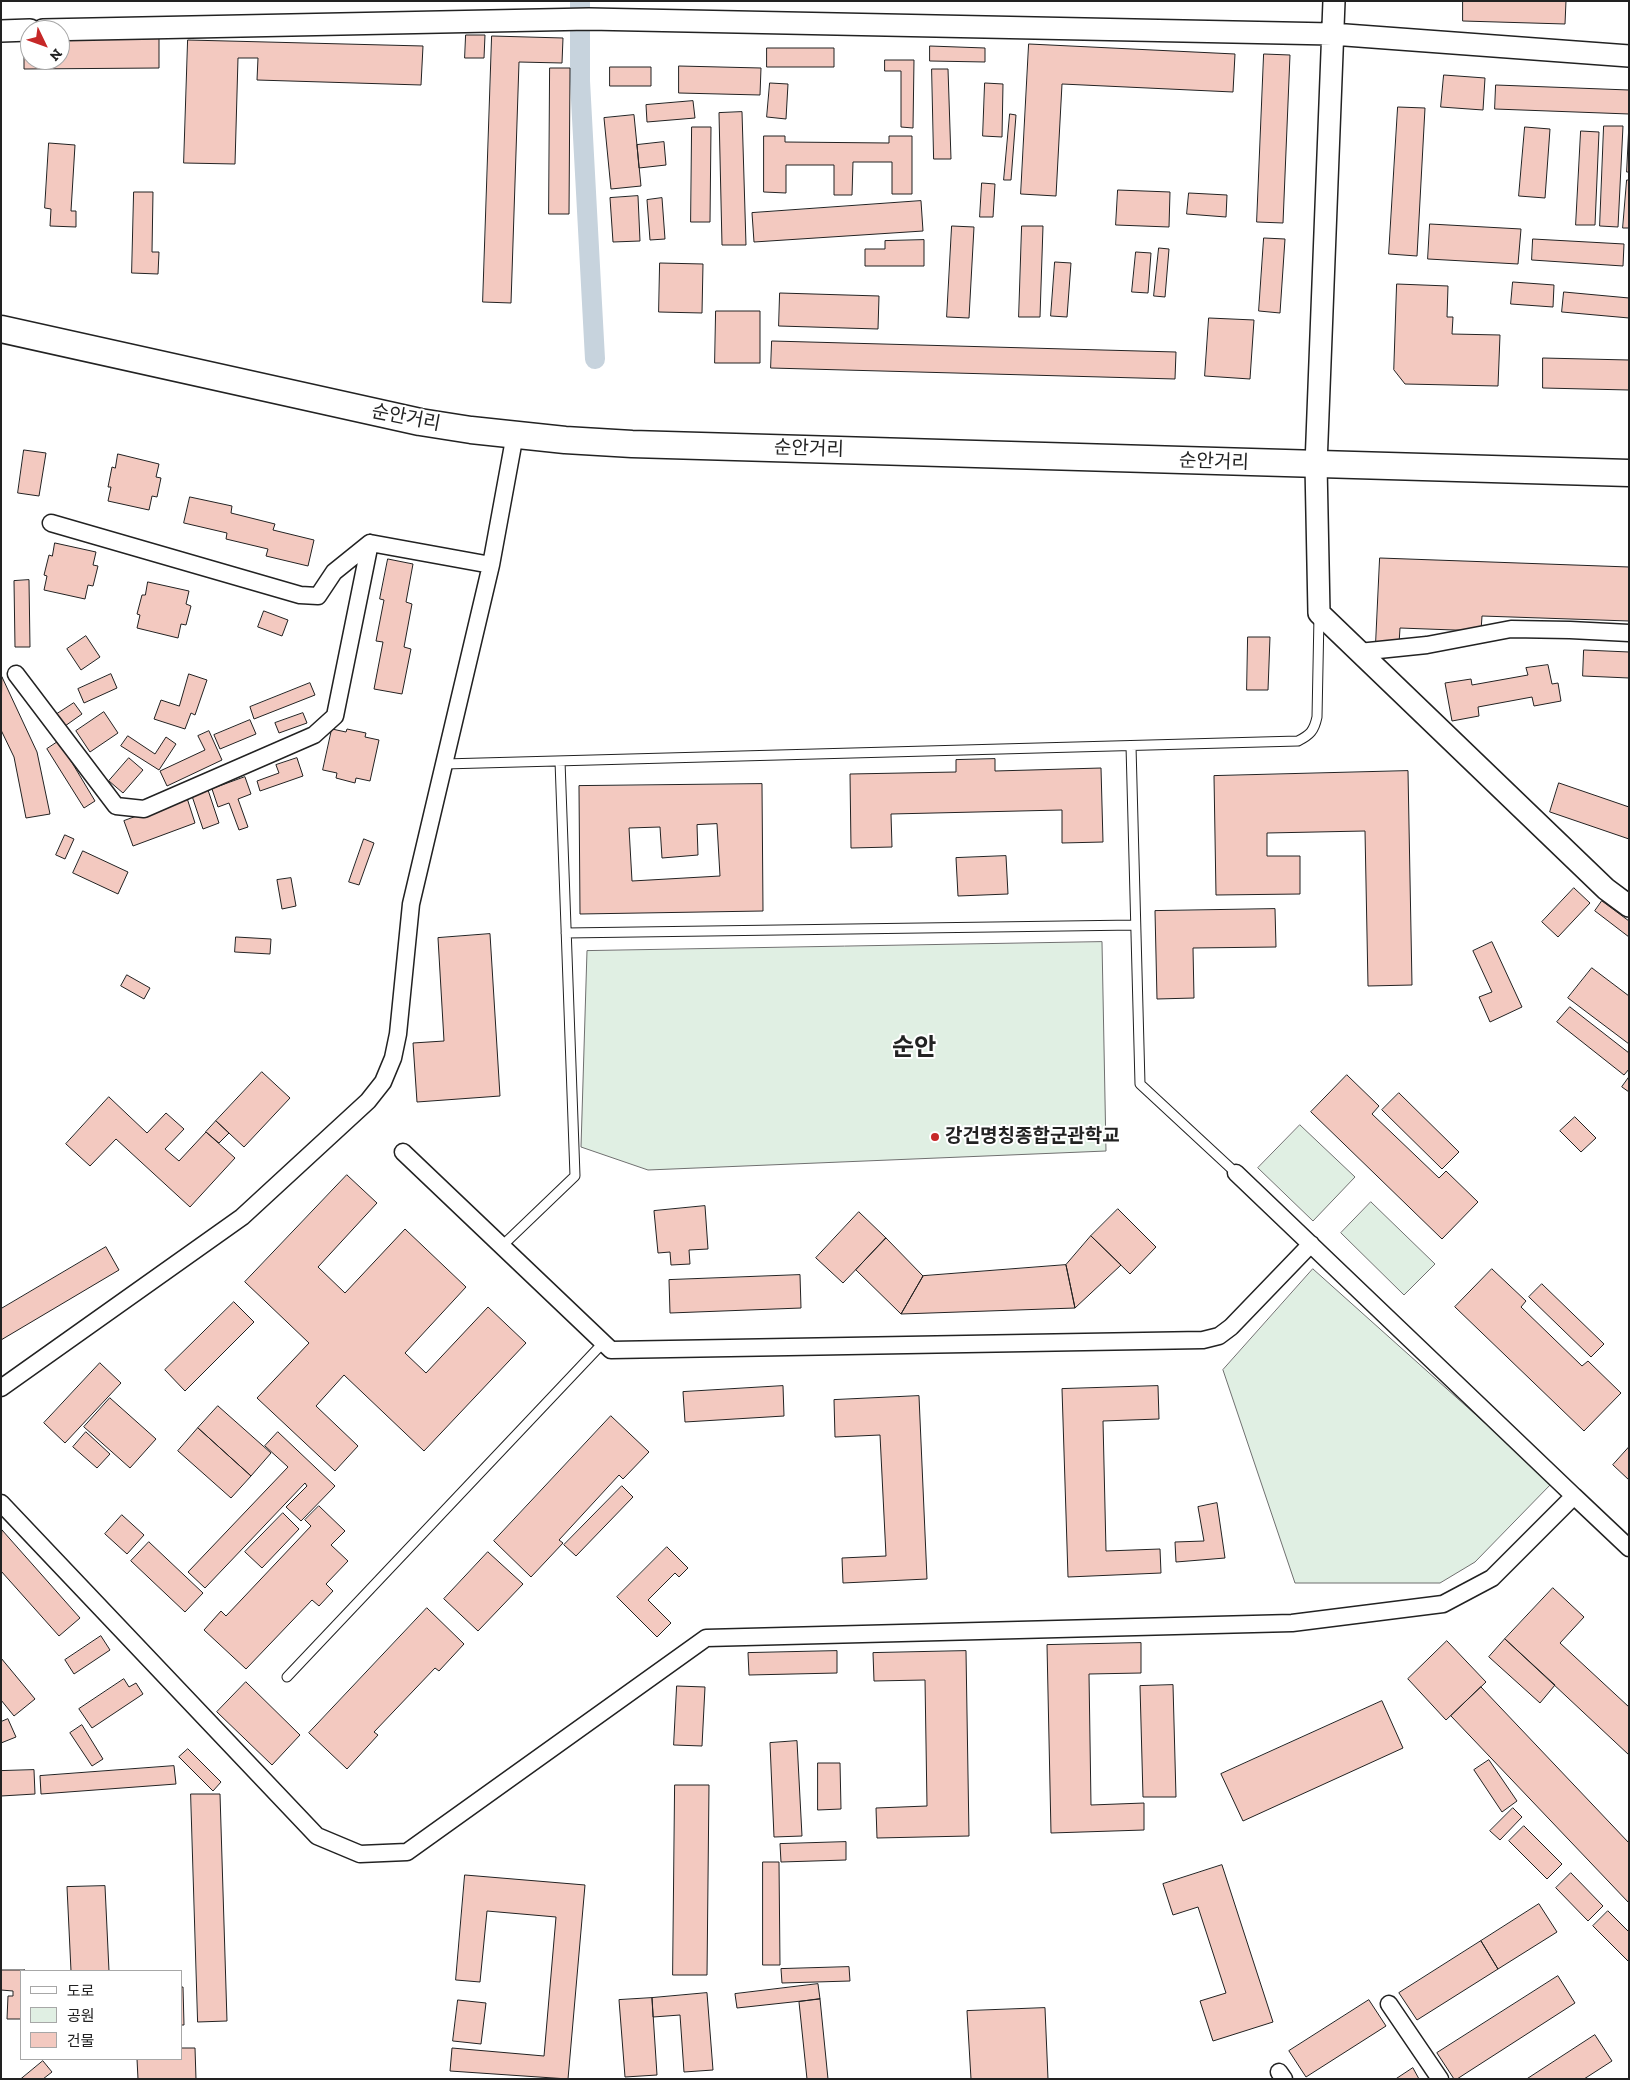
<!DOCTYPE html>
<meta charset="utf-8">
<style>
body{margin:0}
#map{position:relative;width:1630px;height:2080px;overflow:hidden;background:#fff;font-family:"Zilla Slab","Noto Sans KR",serif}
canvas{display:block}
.frame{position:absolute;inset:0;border:2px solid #222;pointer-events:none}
.legend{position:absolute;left:20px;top:1970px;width:162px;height:90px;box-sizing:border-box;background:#fff;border:1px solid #a7a7a7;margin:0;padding:6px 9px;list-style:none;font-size:15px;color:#222}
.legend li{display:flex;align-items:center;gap:10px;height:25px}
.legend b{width:25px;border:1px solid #a7a7a7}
.north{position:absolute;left:20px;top:20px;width:50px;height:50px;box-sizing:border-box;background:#fff;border:1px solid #a7a7a7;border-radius:50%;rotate:132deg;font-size:14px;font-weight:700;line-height:20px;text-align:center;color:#222}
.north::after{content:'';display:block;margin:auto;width:18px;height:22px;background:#c62828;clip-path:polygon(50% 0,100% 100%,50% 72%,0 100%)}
</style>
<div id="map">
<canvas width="1630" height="2080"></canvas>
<div class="frame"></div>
<ul class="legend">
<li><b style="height:6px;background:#fff"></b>도로</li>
<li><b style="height:14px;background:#e0efe3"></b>공원</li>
<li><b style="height:14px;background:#f3c9c0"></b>건물</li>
</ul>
<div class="north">N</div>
</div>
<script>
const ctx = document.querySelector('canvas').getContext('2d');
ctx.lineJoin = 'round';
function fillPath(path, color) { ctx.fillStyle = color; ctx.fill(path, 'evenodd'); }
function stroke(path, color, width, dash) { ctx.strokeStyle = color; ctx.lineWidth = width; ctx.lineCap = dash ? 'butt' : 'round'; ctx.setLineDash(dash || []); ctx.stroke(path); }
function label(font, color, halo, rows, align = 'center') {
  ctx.font = font + ' "Zilla Slab","Noto Sans KR",serif'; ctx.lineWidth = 4; ctx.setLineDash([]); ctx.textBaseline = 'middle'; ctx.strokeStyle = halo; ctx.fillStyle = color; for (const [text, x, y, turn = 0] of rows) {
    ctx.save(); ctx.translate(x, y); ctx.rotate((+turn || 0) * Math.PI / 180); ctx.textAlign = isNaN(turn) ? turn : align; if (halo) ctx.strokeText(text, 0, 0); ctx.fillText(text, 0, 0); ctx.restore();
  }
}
const green = new Path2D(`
 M1102 942 1106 1151 648 1170 581 1147 587 951Z
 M1300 1125 1355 1177 1313 1221 1258 1168Z
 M1371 1202 1435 1264 1404 1295 1341 1233Z
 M1313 1269 1552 1483 1475 1562 1440 1583H1295L1223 1370Z`);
fillPath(green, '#e0efe3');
stroke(green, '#6f6f6f', 1);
stroke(new Path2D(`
 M580 1V81L595 359`), '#c7d3dd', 20);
const building = new Path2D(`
 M1463 1H1566L1565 24 1463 21Z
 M466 35H485L484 58H465Z
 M492 36 563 38 562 63 519 62 511 303 483 302Z
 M159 39V68L24 69V40H30V60H60V40Z
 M188 40 423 46 421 85 257 80 258 58H238L235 164 184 163Z
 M1029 44 1235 54 1233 92 1062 84 1056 196 1021 194Z
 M930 46 985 48V62L930 61Z
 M767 48H834V67H767Z
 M1264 54 1290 55 1283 223 1257 222Z
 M885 60H914L913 128 901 127V71H885Z
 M679 66 761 68 760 95 679 93Z
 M610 67H651V86H610Z
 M550 68H570L569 214H549Z
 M932 69H948L951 159H934Z
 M1444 75 1485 78 1483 110 1441 107Z
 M770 83 788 84 786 119 767 117Z
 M985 83 1003 84 1002 137 983 136Z
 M1496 85 1629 90V114L1495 109Z
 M693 101 695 118 647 122 646 105Z
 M1398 107 1425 108 1417 256 1389 254Z
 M742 112 746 245H722L719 113Z
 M1010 114 1016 115 1011 180H1004Z
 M634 115 641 186 611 189 604 118Z
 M1629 123V172H1627Z
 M1604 126H1623L1618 227 1600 226Z
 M692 127H711L710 222H691Z
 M1525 127 1550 129 1545 198 1519 196Z
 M1581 131 1599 132 1595 225H1576Z
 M764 136H785V142L889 143V136H912V194H892V162H853L852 195H834V165H786V193L764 192Z
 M664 142 666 165 639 168 637 145Z
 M49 143 75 145 71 211H76V227L50 226 51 209 45 208Z
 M1627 180H1629V228H1623Z
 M982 183 995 184 993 217H980Z
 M1118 190 1170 192 1169 227 1116 225Z
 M134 192H153L152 252H159L158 274 132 273Z
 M1189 193 1227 195 1226 217 1187 214Z
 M638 196 640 241 613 242 610 198Z
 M662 198 665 239 650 240 647 200Z
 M921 201 923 231 754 242 752 213Z
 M1430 224 1521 229 1518 264 1428 259Z
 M952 226 974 227 969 318 947 317Z
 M1022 226H1043L1040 317H1019Z
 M1264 238 1285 239 1280 313 1259 311Z
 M1533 239 1624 244 1623 266 1532 260Z
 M924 240V266H865V249H885V241Z
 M1159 248 1169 249 1165 297 1154 296Z
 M1136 252 1151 253 1148 293 1132 292Z
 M1055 262 1071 263 1067 317 1051 316Z
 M660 263 703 264 702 313 659 312Z
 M1513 282 1554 285 1553 307 1511 304Z
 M1397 284 1448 286 1447 317H1453L1452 334 1500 335 1498 386 1405 384 1394 370Z
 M1564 292 1629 298V318L1562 312Z
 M780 293 879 296 878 329 779 326Z
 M716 311H760V363H715Z
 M1209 318 1254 320 1250 379 1205 376Z
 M772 341 1176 352 1175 379 771 368Z
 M1543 358 1629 360V390L1543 388Z
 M24 450 46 453 39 496 18 493Z
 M118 454 159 464 156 477 161 478 157 497 152 496 149 510 108 501 111 487H108L112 467 115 468Z
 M190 497 232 506 231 513 275 524 273 530 314 540 308 566 266 556 268 549 226 539 227 533 184 523Z
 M55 543 96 552 93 565 98 566 93 586 88 585 85 599 44 590 47 576 44 575 49 555 52 556Z
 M1380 558 1629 567V621L1482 616 1481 631 1400 628 1399 644 1376 643Z
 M388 559 413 564 406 602 412 604 404 647 411 649 402 694 374 689 383 642 376 641 384 600 380 599Z
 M29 580 30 647H15L14 581Z
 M148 582 189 591 186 604 191 606 186 625 181 624 178 638 137 628 140 615 137 614 142 595H145Z
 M264 611 288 620 282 636 258 627Z
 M86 636 100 657 81 670 67 649Z
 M1248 637H1270L1268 690H1247Z
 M1584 650 1629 652V678L1583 676Z
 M1548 665 1552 684 1558 683 1561 701 1534 706 1532 697 1478 707 1479 716 1452 721 1445 683 1471 679 1472 685 1528 675 1526 668Z
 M111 674 117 688 84 703 78 689Z
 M189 674 207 680 195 715 191 713 185 729 154 719 161 700 179 706Z
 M2 677 37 752 50 814 26 818 14 757 1 730Z
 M310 683 315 695 254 719 250 707Z
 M74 703 82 714 65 726 57 714Z
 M104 712 118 733 90 752 76 731Z
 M303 713 307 723 279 733 275 723Z
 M250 720 256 734 220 749 214 735Z
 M332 729 346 732 347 729 366 733 365 737 379 740 370 781 356 778 355 783 336 778 337 773 323 770Z
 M209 731 222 760 167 786 160 771 205 750 198 736Z
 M128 736 155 754 166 737 176 744 159 770 121 746Z
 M59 741 95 801 84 808 47 749Z
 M129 758 143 770 123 793 109 781Z
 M297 758 303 776 260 791 257 781 279 773 276 765Z
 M995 759V771L1101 768 1103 842 1062 843V810L891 814 892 847 851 848 850 774 956 772V760Z
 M1408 771 1412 985 1368 986 1365 831 1267 833V856H1300V894L1216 895 1214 776Z
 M245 777 251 794 238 799 248 827 239 830 229 803 218 807 212 789Z
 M1559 783 1629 807V839L1550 812Z
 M762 784 763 911 580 914 579 786ZM717 824 720 876 632 881 629 828 660 827 662 858 698 855 697 825Z
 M208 790 219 823 203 829 192 796Z
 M187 798 195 823 133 846 124 821Z
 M65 835 74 839 65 859 56 855Z
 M364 839 374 843 359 885 349 882Z
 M83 851 128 872 118 894 73 873Z
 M1006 856 1008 894 958 896 956 858Z
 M291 878 296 906 282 909 277 880Z
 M1574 888 1590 903 1558 937 1542 922Z
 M1602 901 1629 921V937L1595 911Z
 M1275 909 1276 947 1193 948 1194 998 1157 999 1155 911Z
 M490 934 500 1096 417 1102 413 1043 444 1041 438 938Z
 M236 937 271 939 270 954 235 952Z
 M1492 942 1522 1007 1490 1022 1479 997 1492 992 1473 951Z
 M1592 968 1629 996V1044L1568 998Z
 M127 975 150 988 144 999 121 986Z
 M1570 1007 1629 1053V1069L1624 1075 1557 1022Z
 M262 1072 290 1098 244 1147 216 1121Z
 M1347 1075 1379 1106 1372 1114 1439 1178 1446 1171 1478 1202 1442 1239 1311 1112Z
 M1629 1077V1092L1622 1087Z
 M1399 1093 1459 1152 1442 1169 1382 1110Z
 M109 1097 147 1133 166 1113 184 1129 165 1149 179 1161 206 1132 235 1158 190 1207 116 1139 90 1166 66 1144Z
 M1575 1117 1596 1138 1581 1152 1560 1131Z
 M216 1121 229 1133 219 1143 206 1132Z
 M347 1175 377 1203 318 1267 345 1293 405 1229 466 1287 405 1353 426 1373 488 1307 526 1343 424 1451 344 1375 316 1406 358 1446 335 1471 257 1398 309 1343 245 1282Z
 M705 1206 708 1249 689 1250 690 1264 671 1265 670 1252 658 1253 654 1211Z
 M1118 1209 1156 1247 1130 1274 1091 1236Z
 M859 1212 886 1238 843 1283 816 1258Z
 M1091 1236 1121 1265 1075 1308 1066 1265Z
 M886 1238 923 1276 901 1314 856 1270Z
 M106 1247 119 1270 1 1340V1309Z
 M1066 1265 1075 1308 901 1314 923 1276Z
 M1492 1269 1526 1301 1521 1307 1582 1366 1588 1361 1621 1393 1584 1431 1455 1307Z
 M800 1275 801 1308 670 1313 669 1280Z
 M1542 1284 1604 1344 1591 1357 1529 1297Z
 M234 1302 254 1322 185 1391 165 1370Z
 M100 1363 121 1383 65 1443 44 1423Z
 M783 1386 784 1416 685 1422 683 1392Z
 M1158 1386 1159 1419 1103 1421 1106 1551 1160 1549 1161 1573 1068 1577 1062 1389Z
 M919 1396 927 1579 843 1583 842 1558 886 1556 880 1435 835 1437 834 1400Z
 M110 1398 156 1439 130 1468 84 1427Z
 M218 1406 271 1453 251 1476 198 1428Z
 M611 1416 649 1452 623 1479 619 1475 559 1540 563 1543 531 1577 494 1541Z
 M198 1428 251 1476 231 1498 178 1451Z
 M86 1432 110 1454 97 1468 73 1447Z
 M278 1432 335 1486 301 1521 286 1507 307 1486 305 1483 205 1588 188 1572 288 1467 265 1446Z
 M1629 1447V1480L1613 1465Z
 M622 1486 633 1497 576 1556 564 1545Z
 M1217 1503 1225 1558 1176 1562 1175 1542 1204 1541 1198 1507Z
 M319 1506 345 1531 331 1545 348 1561 326 1584 333 1591 319 1606 312 1600 246 1669 204 1630 221 1611 226 1616 311 1526 305 1520Z
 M283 1513 299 1529 262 1568 245 1552Z
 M122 1515 144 1535 127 1554 105 1534Z
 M2 1530 80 1618 59 1636 1 1571Z
 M149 1542 203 1593 185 1612 131 1561Z
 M667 1547 688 1568 679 1577 675 1573 648 1600 671 1623 657 1637 617 1597Z
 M488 1552 523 1584 478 1631 444 1599Z
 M1553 1588 1584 1617 1560 1643 1629 1707V1755L1505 1639Z
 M427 1608 464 1644 439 1671 435 1668 374 1732 378 1735 347 1769 309 1733Z
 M101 1636 110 1650 74 1674 65 1660Z
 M1505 1639 1555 1685 1540 1703 1489 1657Z
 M1447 1641 1486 1682 1446 1720 1408 1679Z
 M1141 1643V1673L1089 1674 1091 1805 1144 1803V1830L1051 1833 1047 1645Z
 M837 1651V1673L749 1675 748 1653Z
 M966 1651 969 1836 877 1838 876 1808 927 1806 925 1680 874 1681 873 1653Z
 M1 1658 35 1699 14 1716 1 1700Z
 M124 1679 129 1687 136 1683 143 1694 92 1728 79 1709Z
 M246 1682 300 1735 272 1765 217 1712Z
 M1173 1685 1176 1797H1143L1140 1686Z
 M677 1686 705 1687 702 1746 674 1745Z
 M1481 1687 1629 1843V1903L1451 1716Z
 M1382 1701 1403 1748 1243 1821 1221 1774Z
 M8 1719 16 1737 1 1743V1722Z
 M82 1725 103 1759 92 1766 70 1733Z
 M797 1741 802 1836 774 1837 770 1743Z
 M188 1749 221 1782 213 1791 179 1757Z
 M1489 1760 1517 1801 1502 1812 1474 1770Z
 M818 1763H840L841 1809 818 1810Z
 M174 1766 176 1784 41 1794 40 1776Z
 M34 1770 35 1794 1 1796V1771Z
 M675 1785H709L707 1975H673Z
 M191 1794H220L227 2021 198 2022Z
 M1513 1808 1522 1817 1500 1840 1490 1831Z
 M1524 1826 1562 1864 1547 1879 1509 1841Z
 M846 1842V1860L781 1862 780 1844Z
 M763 1862H779L780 1965H763Z
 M1222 1865 1273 2022 1213 2041 1200 2001 1226 1993 1198 1907 1173 1915 1163 1884Z
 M1571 1873 1603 1906 1588 1921 1556 1888Z
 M465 1875 585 1885 568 2079 450 2071 452 2048 544 2056 556 1917 487 1911 480 1982 456 1980Z
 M105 1886 109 1971H71L67 1887Z
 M1539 1904 1557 1932 1498 1969 1481 1941Z
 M1608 1911 1629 1932V1962L1593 1926Z
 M1481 1941 1498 1969 1417 2020 1399 1993Z
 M849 1967 850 1981 782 1983 781 1969Z
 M1 1970H25L21 1971V2019H7L8 1996H13V1991L1 1990Z
 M1558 1976 1575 2003 1457 2079H1454L1437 2053Z
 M818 1984 820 1999 737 2008 735 1994Z
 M181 1987H183L184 2025H181Z
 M707 1993 713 2070 684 2072 680 2015 653 2017 652 1998Z
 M652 1998 657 2075 625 2077 619 2000Z
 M820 1999 828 2079H807L799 2002Z
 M458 2000 486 2003 481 2044 453 2041Z
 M1369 2000 1386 2026 1306 2077 1289 2051Z
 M1045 2008 1048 2079H971L967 2011Z
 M1595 2035 1612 2061 1584 2079H1527Z
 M181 2048H195L196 2079H138L137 2059H181Z
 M43 2061 52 2072 43 2079H21Z
 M1413 2068 1419 2079H1396Z`);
fillPath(building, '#f3c9c0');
stroke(building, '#222', 1);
const service = new Path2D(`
 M1131 746 1140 1084 1236 1173
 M444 764 1298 741C1310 735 1314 731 1317 717L1319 616
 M566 933 1135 925
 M502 1246 575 1176 560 761
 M287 1677 603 1343`);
const minor = new Path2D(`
 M51 523 300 595 318 596 334 572 370 543
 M1359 652 1427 645 1511 629 1570 630 1629 633
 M16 674 116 806 144 809 314 735 335 716 370 543 491 565 515 434
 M403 1152 611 1350 1203 1340 1219 1336 1231 1327 1311 1244
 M1236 1173 1574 1496
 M1 1388 242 1217 368 1101 383 1082 393 1058 398 1034 411 904 491 565
 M1 1503 317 1836 360 1854 407 1852 706 1638 1292 1623 1443 1604 1492 1578 1574 1496 1629 1548
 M1389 2004 1440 2079
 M1279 2072 1284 2079`);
const tertiary = new Path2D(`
 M1334 1 1316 465 1319 613 1606 889 1629 906
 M43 30 589 19 1332 34 1629 56
 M1 31 30 30`);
const primary = new Path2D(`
 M1 329 420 422 471 430 565 440 632 444 1629 473`);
stroke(service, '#222', 11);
stroke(minor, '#222', 19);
stroke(tertiary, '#222', 24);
stroke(primary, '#222', 29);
stroke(service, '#fff', 9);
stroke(minor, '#fff', 16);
stroke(tertiary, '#fff', 21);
stroke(primary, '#fff', 26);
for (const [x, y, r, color] of [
 [935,1137,5,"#c62828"]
]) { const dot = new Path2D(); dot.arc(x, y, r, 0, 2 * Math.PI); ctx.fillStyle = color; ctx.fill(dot); stroke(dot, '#fff', 2); }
label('19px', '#222', '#fff', [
 ["순안거리",406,418,11],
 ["순안거리",809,449,2],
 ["순안거리",1214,462,2]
]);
label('bold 19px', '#222', '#fff', [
 ["강건명칭종합군관학교",945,1137]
], 'left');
label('bold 24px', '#222', '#fff', [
 ["순안",914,1048]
]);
</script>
